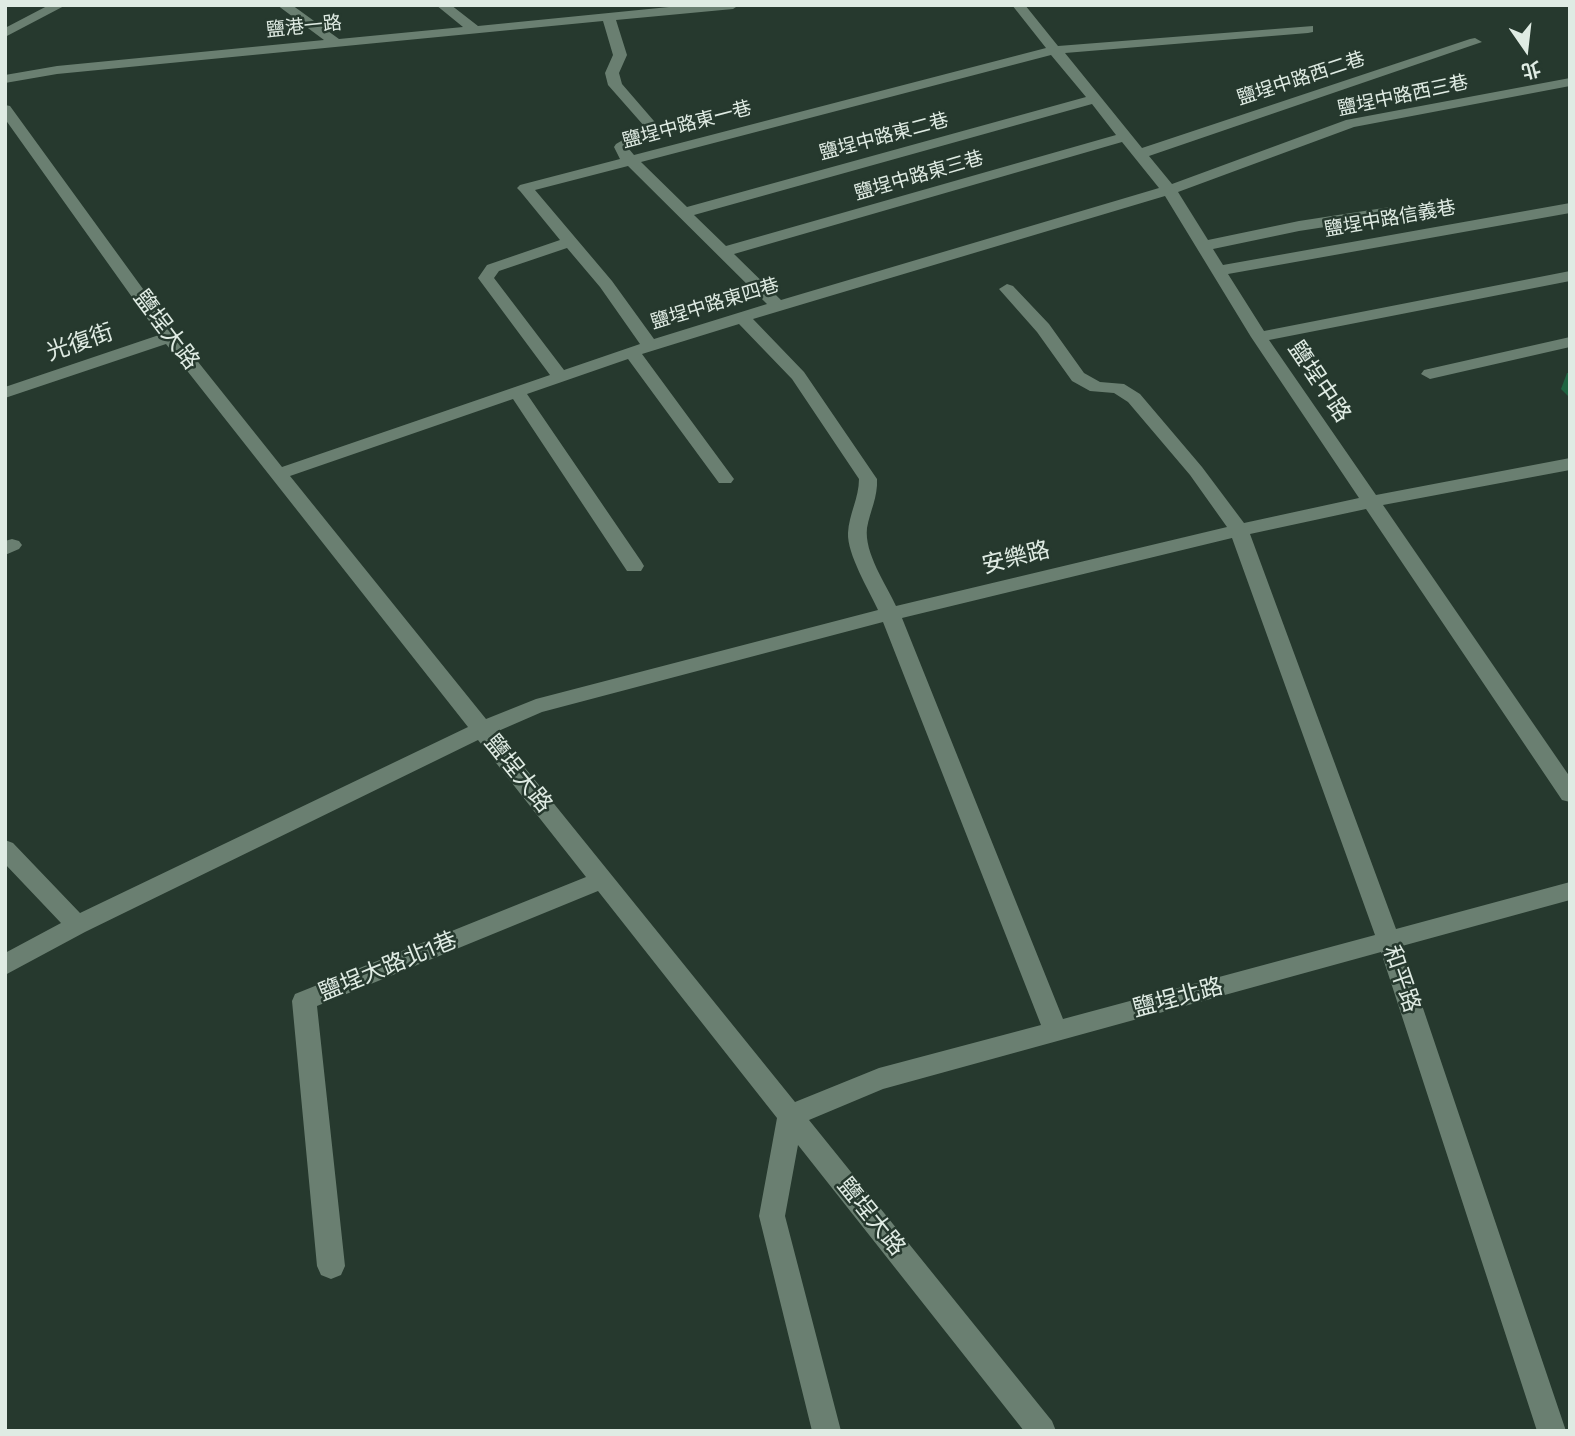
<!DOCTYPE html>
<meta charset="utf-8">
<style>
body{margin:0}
#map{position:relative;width:1575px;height:1436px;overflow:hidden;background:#26392e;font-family:"Work Sans","Noto Sans TC",sans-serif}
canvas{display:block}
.frame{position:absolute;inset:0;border:7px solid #dfebe3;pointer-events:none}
.north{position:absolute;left:1491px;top:14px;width:70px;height:70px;-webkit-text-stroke:5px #26392e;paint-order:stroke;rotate:166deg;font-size:19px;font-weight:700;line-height:28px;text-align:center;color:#dfebe3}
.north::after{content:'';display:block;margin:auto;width:24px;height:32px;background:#dfebe3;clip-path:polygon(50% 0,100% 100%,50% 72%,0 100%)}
</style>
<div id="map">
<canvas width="1575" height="1436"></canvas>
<div class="frame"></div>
<div class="north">北</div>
</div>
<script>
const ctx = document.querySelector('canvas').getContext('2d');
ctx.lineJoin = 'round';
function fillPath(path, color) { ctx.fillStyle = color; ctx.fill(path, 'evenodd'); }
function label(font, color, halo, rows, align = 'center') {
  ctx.font = font + ' "Work Sans","Noto Sans TC",sans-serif'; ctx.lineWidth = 5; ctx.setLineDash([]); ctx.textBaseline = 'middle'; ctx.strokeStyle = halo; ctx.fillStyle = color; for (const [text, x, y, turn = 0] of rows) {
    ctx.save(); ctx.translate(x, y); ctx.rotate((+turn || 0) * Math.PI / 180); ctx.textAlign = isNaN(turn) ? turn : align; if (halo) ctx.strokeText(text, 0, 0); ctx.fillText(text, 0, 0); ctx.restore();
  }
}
fillPath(new Path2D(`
 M49 5H66L5 37V28Z
 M277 5H292L339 39 463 27 436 5H451L478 26 689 5H739L733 9 616 20 627 55 619 73 622 84 660 128 652 137 629 149 634 155 1046 48 1012 5H1025L1058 46 1313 26V32L1308 33 1065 53 1142 148 1470 39 1475 38 1482 42 1149 156 1172 184 1346 120 1570 78V86L1354 127 1178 192 1208 240 1299 221 1390 207 1398 212 1390 217 1299 231 1213 249 1223 265 1570 203V213L1228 274 1264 331 1570 271V281L1269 340 1376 495 1570 458V470L1383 505 1570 777V802L1562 800 1366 509 1250 534 1396 929 1570 882V900L1402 946 1566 1431H1537L1381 952 883 1089 809 1120 1052 1421 1056 1431H1024L798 1145 785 1216 841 1431H812L759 1216 777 1118 598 891 317 1006 345 1266 341 1275 331 1279 321 1275 317 1266 292 1001 295 994 586 877 478 740 85 932 5 975V953L61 923 5 864V840L13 843 80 913 468 727 166 344 5 398V387L159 335 5 119V105L10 106 175 333 282 467 550 375 478 278 487 265 560 240 520 191 517 188 520 185 620 159 614 147 616 144 645 127 608 85 605 73 613 55 603 21 57 74 5 83V75L57 66 324 40ZM1051 55 1086 97 687 207 641 162ZM1092 104 1116 135 726 246 694 215ZM1122 142 1159 188 781 300 734 254ZM628 166 767 304 654 339 612 281 535 190ZM1165 196 1251 337 1359 498 1244 523 1202 467 1140 394 1124 384 1100 382 1084 373 1049 324 1013 286 1007 284 999 289 1037 332 1072 381 1090 391 1114 393 1128 402 1190 475 1227 527 896 606C886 584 864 553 867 528 870 511 878 497 877 479L804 372 753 319ZM567 248 600 287 640 344 564 370 494 278 499 271ZM739 324 792 379 859 479C859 498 849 514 848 533 847 554 869 590 878 610L536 699 486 719 290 476 513 399 627 571H641L644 566 641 561 527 394 628 359 719 483H731L734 479 731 475 642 354ZM1232 538 1375 935 1063 1019 902 618ZM883 622 1041 1025 879 1068 795 1102 496 732 542 712Z
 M1570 337V347L1430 379 1421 374 1424 370Z
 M12 539 19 541 22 545 19 549 5 555V541Z`), '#6a7f71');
fillPath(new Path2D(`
 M1567 373H1570V398L1561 389Z`), '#1f6441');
label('19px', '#dfebe3', '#26392e', [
 ["鹽港一路",304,27,-6],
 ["鹽埕中路西二巷",1301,79,-18],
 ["鹽埕中路西三巷",1403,96,-12],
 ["鹽埕中路東一巷",687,125,-15],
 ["鹽埕中路東二巷",884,137,-15],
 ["鹽埕中路東三巷",919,176,-16],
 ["鹽埕中路信義巷",1390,219,-10],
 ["鹽埕中路東四巷",715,304,-17]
]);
label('23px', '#dfebe3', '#26392e', [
 ["鹽埕大路",166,330,53],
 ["光復街",80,343,-19],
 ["鹽埕中路",1319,382,56],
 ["安樂路",1016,558,-14],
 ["鹽埕大路",518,774,51],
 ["鹽埕大路北1巷",388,967,-22],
 ["和平路",1401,979,71],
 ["鹽埕北路",1178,998,-15],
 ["鹽埕大路",871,1217,51]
]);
</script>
